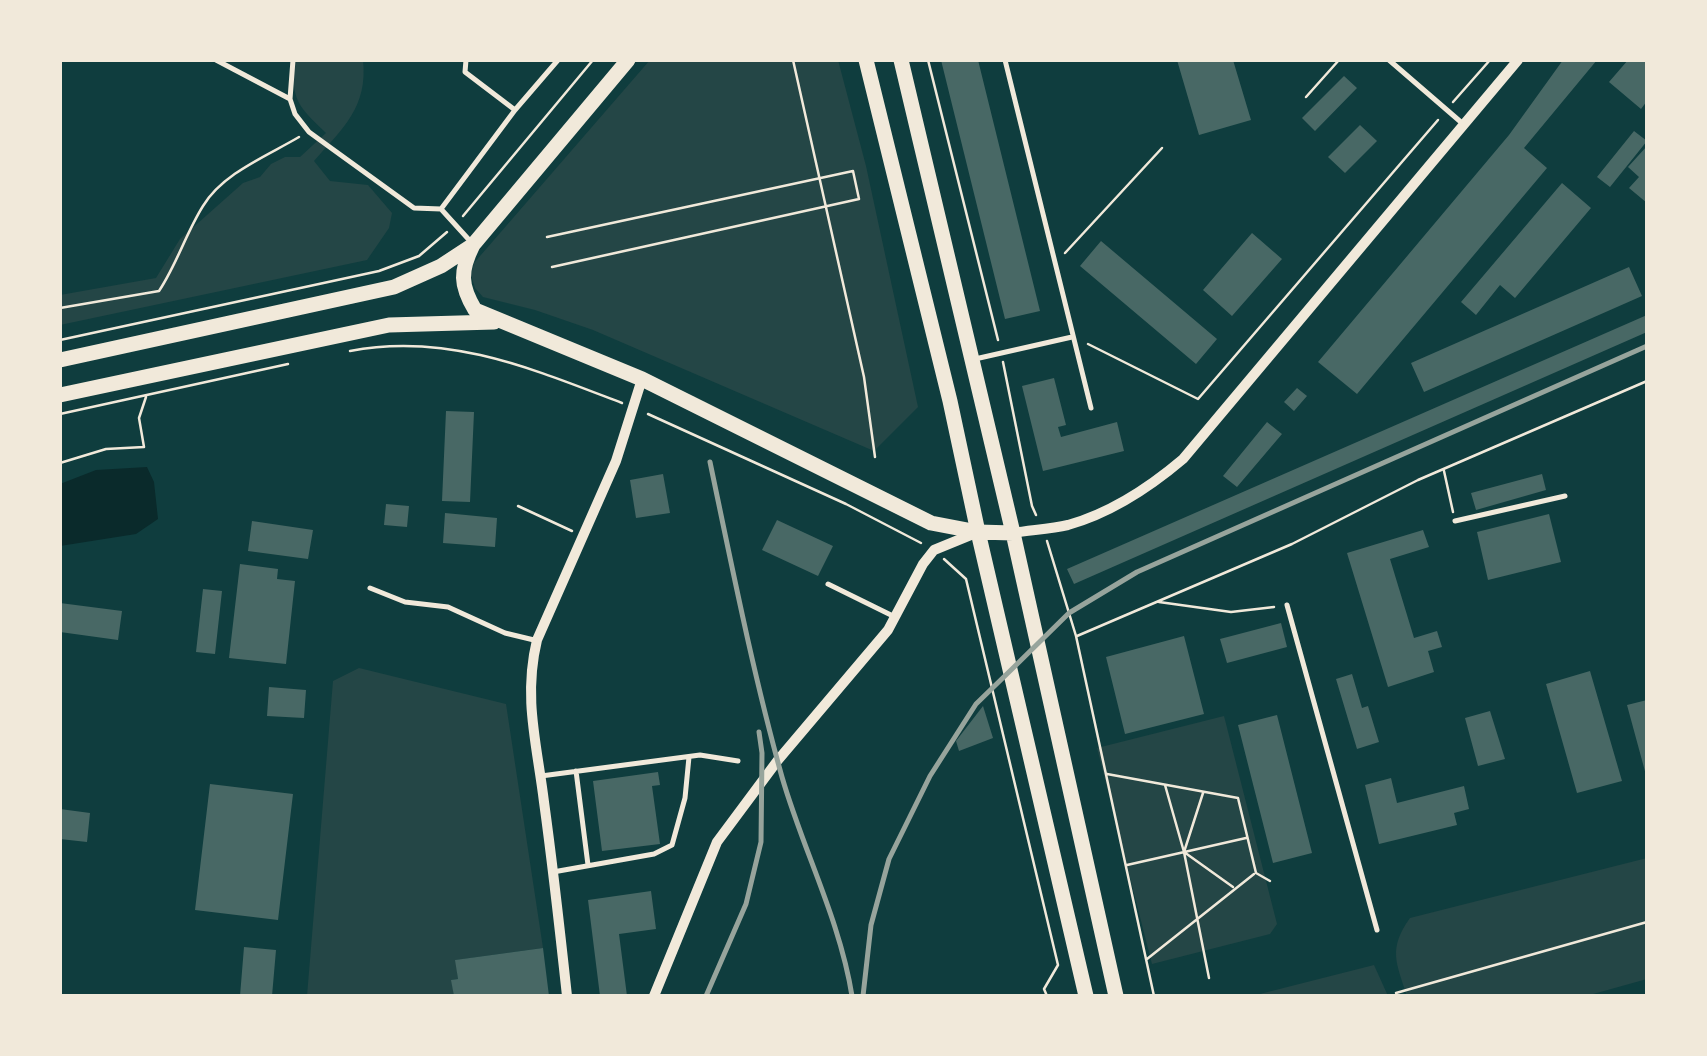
<!DOCTYPE html>
<style>
body{margin:0}
#map{position:relative;width:1707px;height:1056px;overflow:hidden;background:#0f3d3e;font-family:Rubik,sans-serif}
canvas{display:block}
.frame{position:absolute;inset:0;border:62px solid #f1e9da;pointer-events:none}
</style>
<div id="map">
<canvas width="1707" height="1056"></canvas>
<div class="frame"></div>
</div>
<script>
const ctx = document.querySelector('canvas').getContext('2d');
ctx.lineJoin = 'round';
function fillPath(path, color) { ctx.fillStyle = color; ctx.fill(path, 'evenodd'); }
function stroke(path, color, width, dash) { ctx.strokeStyle = color; ctx.lineWidth = width; ctx.lineCap = dash ? 'butt' : 'round'; ctx.setLineDash(dash || []); ctx.stroke(path); }
fillPath(new Path2D(`
 M295 60H363C368 107 343 128 314 161L330 181 368 185 392 213 389 228 367 260 60 325V295L156 278 180 239 243 183 260 177 271 164 285 157H300L326 133C299 107 290 100 295 60Z
 M650 60H838L866 166 918 407 874 451 593 330 535 310 483 297 475 288 471 275 474 263Z
 M359 668 506 704 543 948 456 960 458 979 452 980 454 996H307L333 681Z
 M1224 716 1277 924 1270 934 1152 964 1097 748Z
 M1647 858V979L1586 996H1407C1396 962 1388 949 1410 918Z
 M1374 965 1388 996H1252Z`), '#244646');
fillPath(new Path2D(`
 M147 467 154 482 158 519 136 534 60 546V484L96 470Z`), '#0a2a2b');
fillPath(new Path2D(`
 M941 60H978L1040 311 1005 319Z
 M1177 60H1233L1251 120 1199 135Z
 M1563 60H1597L1524 148 1547 168 1357 394 1318 362 1509 135Z
 M1628 60H1647V101L1641 109 1609 82Z
 M1344 76 1357 88 1315 131 1302 118Z
 M1360 125 1377 141 1345 173 1328 157Z
 M1634 131 1647 141 1610 187 1597 177Z
 M1647 146V203L1629 188 1639 177 1628 167Z
 M1562 183 1591 208 1515 298 1500 285 1476 315 1461 302Z
 M1252 233 1282 259 1232 316 1203 290Z
 M1101 241 1217 339 1196 364 1080 266Z
 M1629 267 1642 296 1424 392 1411 363Z
 M1647 315V332L1074 584 1067 569Z
 M1054 378 1066 425 1058 427 1061 437 1117 422 1124 451 1043 471 1022 386Z
 M1297 388 1307 396 1294 411 1284 402Z
 M446 411 474 412 470 502 442 501Z
 M1267 422 1282 434 1237 487 1223 476Z
 M663 474 670 513 636 518 630 480Z
 M1542 474 1546 490 1476 510 1471 493Z
 M386 504 409 506 407 527 384 525Z
 M445 513 497 518 495 547 443 543Z
 M1549 514 1561 562 1488 580 1477 532Z
 M777 520 833 546 818 576 762 550Z
 M252 521 313 530 308 559 248 551Z
 M1423 530 1429 547 1390 559 1414 638 1437 631 1442 647 1428 651 1434 672 1388 687 1347 553Z
 M240 564 278 569 277 579 295 581 286 664 229 658Z
 M203 589 222 591 215 654 196 652Z
 M60 603 122 611 118 640 60 632Z
 M1281 623 1287 647 1227 663 1220 639Z
 M1184 636 1204 714 1125 734 1106 657Z
 M1590 671 1622 781 1577 793 1546 684Z
 M1352 674 1362 708 1368 706 1379 742 1357 749 1336 679Z
 M269 687 306 690 304 718 267 716Z
 M1647 700V774L1646 775 1627 705Z
 M983 706 993 738 959 751 956 741Z
 M1490 711 1505 759 1478 766 1465 718Z
 M1277 715 1312 853 1273 863 1238 725Z
 M658 772 660 785 652 786 660 844 602 851 593 781Z
 M1391 778 1397 803 1464 786 1469 809 1454 813 1457 825 1379 844 1365 785Z
 M210 784 293 794 278 920 195 910Z
 M60 809 90 813 87 842 60 839Z
 M651 891 656 929 619 934 627 996H600L588 900Z
 M244 947 276 950 272 996H240Z
 M543 948 549 996H454L451 980 458 979 455 960Z`), '#486865');
stroke(new Path2D(`
 M793 60 864 377 875 457
 M928 60 998 340
 M1306 97 1339 60
 M1453 102 1490 60
 M463 216 593 60
 M547 237 853 171 859 199 552 267
 M1065 253 1162 148
 M60 308 159 291C177 264 186 233 203 206 223 173 267 156 299 137
 M60 340 379 271 419 256 447 232
 M1088 344 1198 399 1438 120
 M350 351C447 332 533 369 622 403
 M1003 362 1032 506 1036 515
 M60 414 288 364
 M648 414 846 504 921 543
 M60 463 106 449 144 447 139 418 146 397
 M1444 471 1453 512
 M518 506 572 531
 M1047 541 1076 636 1154 996
 M944 559 966 579 1058 965 1044 989 1047 996
 M1159 602 1231 612 1274 607
 M1077 636 1292 544 1418 480 1647 381
 M1107 774 1238 798 1256 873 1270 881
 M1165 785 1184 852 1209 978
 M1203 793 1184 852 1233 887
 M1127 865 1246 838
 M1147 959 1254 874
 M1396 993 1647 922`), '#f1e9da', 2.5);
stroke(new Path2D(`
 M216 60 290 99 295 114 309 132 331 148 414 208 441 209 471 242
 M466 60 465 72 515 110
 M1005 60 1091 408
 M1389 60 1462 123
 M290 99 293 60
 M441 209 515 110 558 60
 M975 359 1072 337
 M1455 521 1565 496
 M828 584 893 616
 M370 588 405 602 448 607 505 633 534 640
 M1287 605 1377 930
 M576 771 588 865
 M541 776 700 755 738 761
 M553 872 654 854 672 845 685 798 689 757`), '#f1e9da', 5);
stroke(new Path2D(`
 M1013 533C1031 530 1050 529 1068 525 1111 513 1150 487 1183 459L1518 60
 M567 996C560 931 553 867 544 802 537 744 523 698 537 640L616 461 642 379
 M654 996 717 842 778 760 888 630 923 564 934 550 978 532`), '#f1e9da', 10);
stroke(new Path2D(`
 M866 60 950 401 978 532`), '#f1e9da', 15);
stroke(new Path2D(`
 M628 60 473 245C460 271 460 285 475 310L642 379 931 523 978 532 1013 533
 M901 60 1013 533 1116 996
 M60 360 394 287 441 266 470 247
 M60 395 389 325 494 322
 M978 532 1086 996`), '#f1e9da', 15);
stroke(new Path2D(`
 M710 462C732 567 753 673 782 777 803 850 840 920 852 996
 M706 996 746 904 761 842 762 753 759 732
 M863 996 871 925 889 859 930 776 976 704 1012 669 1069 613 1137 572 1647 346`), '#97a49c', 5);
</script>
